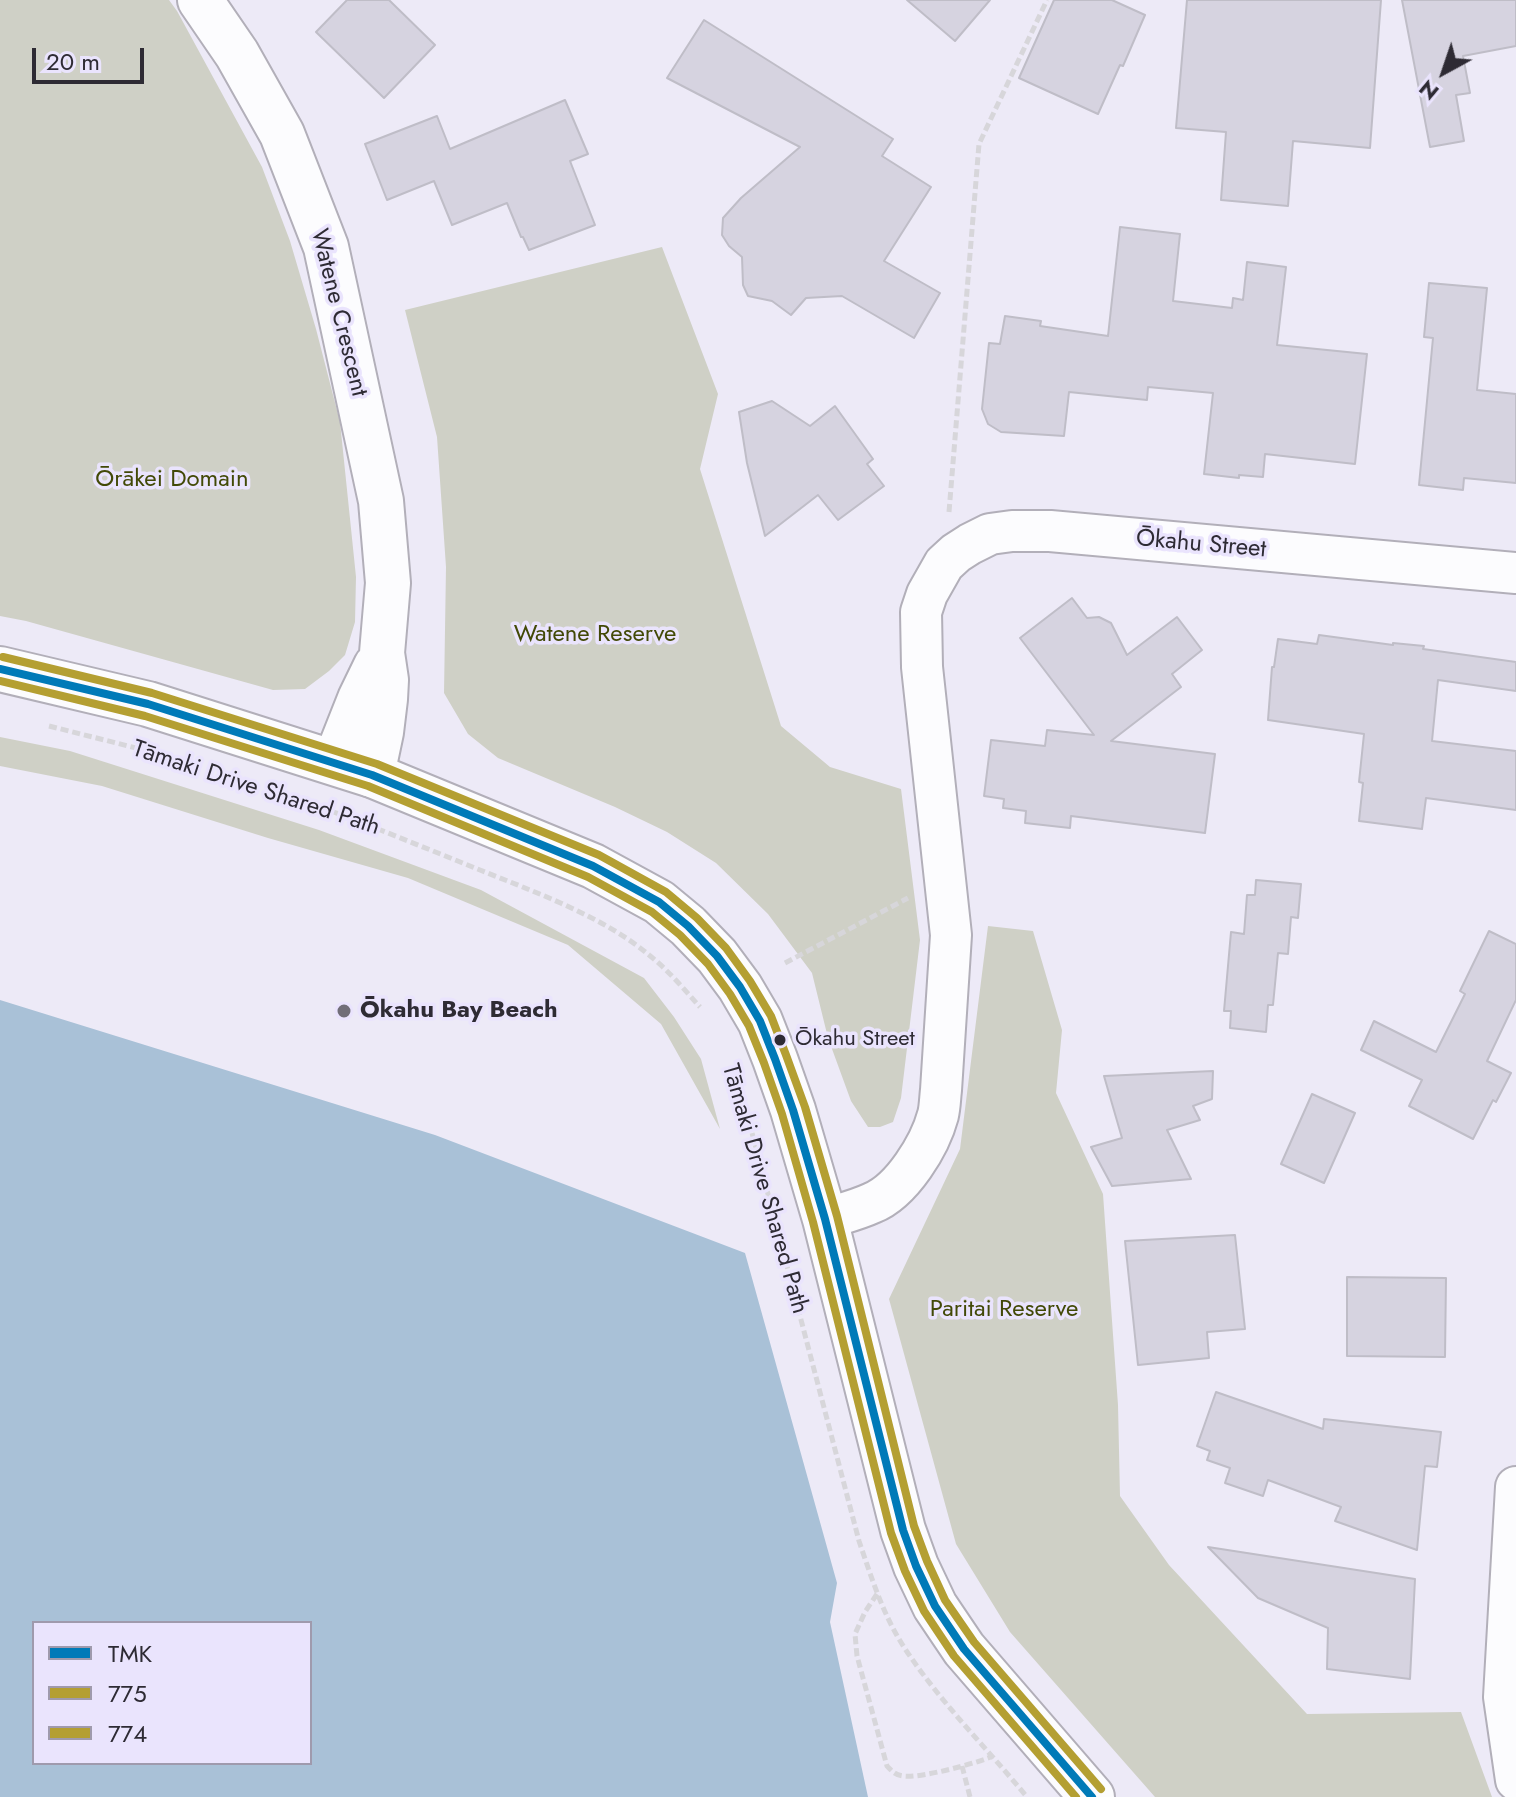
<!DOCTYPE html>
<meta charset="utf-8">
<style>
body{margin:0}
#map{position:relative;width:1516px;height:1797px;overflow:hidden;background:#edeaf7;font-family:Jost,sans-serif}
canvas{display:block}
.legend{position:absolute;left:32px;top:1621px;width:280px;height:144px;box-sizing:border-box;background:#eae4fd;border:2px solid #9f9aad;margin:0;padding:10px 14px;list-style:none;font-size:24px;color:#2e2b34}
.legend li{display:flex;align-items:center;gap:16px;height:40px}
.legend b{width:40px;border:2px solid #9f9aad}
.north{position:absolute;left:1404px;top:32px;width:80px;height:80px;-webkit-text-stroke:6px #eae4fd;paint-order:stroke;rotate:220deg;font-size:22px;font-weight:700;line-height:32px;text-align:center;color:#2e2b34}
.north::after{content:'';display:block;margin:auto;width:28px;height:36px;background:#2e2b34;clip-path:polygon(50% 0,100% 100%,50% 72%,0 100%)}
.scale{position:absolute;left:32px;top:48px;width:112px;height:36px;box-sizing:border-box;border:4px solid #2e2b34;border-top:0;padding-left:10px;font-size:24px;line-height:28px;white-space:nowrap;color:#2e2b34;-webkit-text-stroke:6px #eae4fd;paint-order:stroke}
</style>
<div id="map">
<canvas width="1516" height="1797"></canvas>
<ul class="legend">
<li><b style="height:10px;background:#007ab8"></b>TMK</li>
<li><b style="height:10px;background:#b49f32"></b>775</li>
<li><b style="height:10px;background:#b49f32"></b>774</li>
</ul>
<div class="north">N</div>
<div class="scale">20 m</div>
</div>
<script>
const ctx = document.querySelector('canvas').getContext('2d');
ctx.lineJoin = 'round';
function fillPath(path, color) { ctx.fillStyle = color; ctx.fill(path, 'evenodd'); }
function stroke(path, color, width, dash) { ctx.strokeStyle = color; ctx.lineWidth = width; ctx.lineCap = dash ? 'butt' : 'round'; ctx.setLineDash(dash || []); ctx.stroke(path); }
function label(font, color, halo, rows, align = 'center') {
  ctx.font = font + ' Jost,sans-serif'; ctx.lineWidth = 7; ctx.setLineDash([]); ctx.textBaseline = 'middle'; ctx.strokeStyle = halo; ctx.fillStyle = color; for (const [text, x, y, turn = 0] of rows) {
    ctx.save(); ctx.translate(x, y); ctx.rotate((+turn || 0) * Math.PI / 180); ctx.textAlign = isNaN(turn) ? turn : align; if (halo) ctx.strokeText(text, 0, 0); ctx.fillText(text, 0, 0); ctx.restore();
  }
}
fillPath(new Path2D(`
 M0 0H169L177 11 262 167 290 241 316 329 340 422 356 577 355 622 345 655 329 671 305 689 273 690 26 621 0 616Z
 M662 247 718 394 700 469 781 726 830 767 901 789 920 940 901 1098 893 1122 880 1127H868L851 1101 828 1038 812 973 768 914 716 863 667 832 615 807 498 758 468 734 444 693 446 567 437 437 405 310Z
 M0 737 70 751 319 830 481 890 644 978 674 1017 701 1059 720 1129 661 1024 568 945 408 878 268 838 102 786 0 766Z
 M988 926 1033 931 1062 1030 1056 1093 1103 1194 1118 1405 1120 1496 1169 1565 1307 1714 1461 1712 1492 1797H1155L1010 1632 956 1544 889 1299 960 1149Z`), '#cfd0c6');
fillPath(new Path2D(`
 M0 1000 435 1135 745 1253 837 1583 830 1622 868 1797H0ZM34 1623H310V1763H34Z`), '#a9c1d7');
const building = new Path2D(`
 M347 0H389L435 45 384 98 316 32Z
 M907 0H990L955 41Z
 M1054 0H1112L1145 15 1123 66 1120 65 1098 114 1019 78Z
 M1187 0H1381L1370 148 1293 141 1288 206 1221 200 1226 132 1176 128Z
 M1402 0H1516V46L1463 56 1470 93 1456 95 1464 141 1430 147Z
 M704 20 893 139 882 156 931 187 884 261 940 293 914 338 842 296 806 298 791 315 772 301 748 296 743 285 742 257 729 246 722 235 723 218 741 198 800 147 667 78Z
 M565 100 588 154 570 161 595 225 529 250 523 237H521L507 203 452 225 434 181 387 200 365 144 437 116 450 149Z
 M1120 227 1180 234 1173 301 1232 308 1233 298 1243 300 1247 262 1286 267 1277 345 1367 354 1355 464 1265 454 1263 477 1239 475V478L1204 474 1213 393 1148 387 1147 400 1069 392 1064 436 1001 432 988 424 982 409 989 343 1000 344 1005 316 1041 321 1040 326 1108 336Z
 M1429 283 1487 288 1477 390 1516 394V483L1464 478 1463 490 1419 485 1433 338 1424 337Z
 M772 401 810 426 835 406 873 459 867 464 884 486 838 520 818 495 765 536 747 463 739 412Z
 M1072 598 1087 618 1099 617 1111 623 1127 655 1177 617 1202 650 1172 674 1181 687 1111 741 1215 754 1205 833 1071 816 1070 828 1025 823 1026 811 1003 808 1004 799 984 796 991 740 1045 746 1047 730 1094 735 1020 638Z
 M1319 635 1393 645V643L1424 646 1423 649 1516 662V691L1438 680 1432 741 1516 751V810L1426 798 1422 829 1359 821 1363 783 1359 782 1364 734 1268 720 1272 667H1274L1278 639 1317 644Z
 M1256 880 1301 884 1298 918 1291 917 1288 954 1278 953 1273 1005H1268L1266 1032 1230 1028 1231 1011H1224L1231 932 1244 934 1247 895H1255Z
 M1489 931 1516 944V1000L1487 1061 1511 1073 1496 1102 1493 1100 1473 1139 1409 1106 1422 1080 1361 1050 1374 1021 1436 1052 1465 994 1460 991Z
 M1213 1071 1212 1099 1193 1106 1200 1120 1167 1130 1191 1179 1112 1186 1091 1147 1122 1138 1104 1076Z
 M1312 1094 1355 1113 1324 1183 1281 1164Z
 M1235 1235 1245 1329 1207 1332 1209 1358 1138 1365 1125 1241Z
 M1347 1277 1446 1278 1445 1357 1347 1356Z
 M1216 1392 1323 1429 1324 1419 1441 1432 1437 1467 1425 1466 1417 1550 1335 1521 1341 1507 1268 1480 1263 1496 1225 1483 1230 1468 1207 1460 1210 1451 1197 1446Z
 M1208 1547 1415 1579 1410 1679 1327 1669 1328 1628 1258 1598Z`);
fillPath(building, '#d6d3e0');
stroke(building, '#bfbdc7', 2);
const street = new Path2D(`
 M825 1219C840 1214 857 1210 872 1203 902 1191 930 1145 938 1115 940 1107 940 1098 941 1090L951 935 922 667 921 612 927 594 944 564 956 553 970 544 990 534 1012 531H1050L1516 573
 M1516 1487 1504 1697 1516 1780`);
const secondary = new Path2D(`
 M200 0 237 54 282 134 326 247 381 501 388 583 382 653 386 680 385 699 381 732 372 775
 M335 762 360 699 376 666`);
const primary = new Path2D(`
 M0 669 148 704 372 775 593 866 659 902 688 926 717 956 740 987 760 1021 775 1059 793 1110 825 1219 903 1530 916 1566 935 1606 964 1649 1092 1797`);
stroke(street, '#b2afb9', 44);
stroke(secondary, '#b2afb9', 48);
stroke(primary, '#b2afb9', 48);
stroke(new Path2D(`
 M949 512 979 144 1047 0
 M49 726 152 752
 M276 791C345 815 413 843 480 870 535 892 604 917 649 955 668 970 684 989 700 1007
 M785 963 908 898
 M746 1110 859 1541C871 1576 882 1612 902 1644 937 1699 985 1746 1027 1797
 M877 1594 865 1612 855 1634 857 1656 887 1766C892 1771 895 1775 903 1776 918 1779 978 1763 993 1756
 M962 1766 970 1797`), '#d7d6da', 5, [8, 4]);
stroke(street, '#fcfcfe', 40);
stroke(secondary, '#fcfcfe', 44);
stroke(primary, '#fcfcfe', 44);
stroke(new Path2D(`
 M0 669 148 704 372 775 593 866 659 902 688 926 717 956 740 987 760 1021 775 1059 793 1110 825 1219 903 1530 916 1566 935 1606 964 1649 1092 1797`), '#007ab8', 8);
stroke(new Path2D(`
 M0 681 145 716 368 786 588 877 652 912 680 935 708 964 730 994 749 1026 764 1063 782 1114 813 1222 891 1533 905 1571 924 1611 954 1656 1076 1797`), '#b49f32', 8);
stroke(new Path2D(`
 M3 657 152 693 377 764 599 855 666 892 697 918 726 948 750 981 771 1016 786 1055 805 1107 837 1216 914 1526 927 1561 945 1600 974 1642 1101 1789`), '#b49f32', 8);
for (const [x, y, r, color] of [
 [344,1011,8,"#716e78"],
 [780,1040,7,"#2e2b34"]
]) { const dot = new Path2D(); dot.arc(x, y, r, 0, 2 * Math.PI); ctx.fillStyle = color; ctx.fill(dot); stroke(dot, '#eae4fd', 3); }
label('22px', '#2e2b34', '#eae4fd', [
 ["Ōkahu Street",795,1040]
], 'left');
label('24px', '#2e2b34', '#eae4fd', [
 ["Watene Crescent",338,313,76],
 ["Ōkahu Street",1201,545,5],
 ["Tāmaki Drive Shared Path",256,789,18],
 ["Tāmaki Drive Shared Path",764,1189,74]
]);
label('24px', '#424907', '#eae4fd', [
 ["Ōrākei Domain",172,480],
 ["Watene Reserve",595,635],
 ["Paritai Reserve",1004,1310]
]);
label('bold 24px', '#2e2b34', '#eae4fd', [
 ["Ōkahu Bay Beach",360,1011]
], 'left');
</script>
